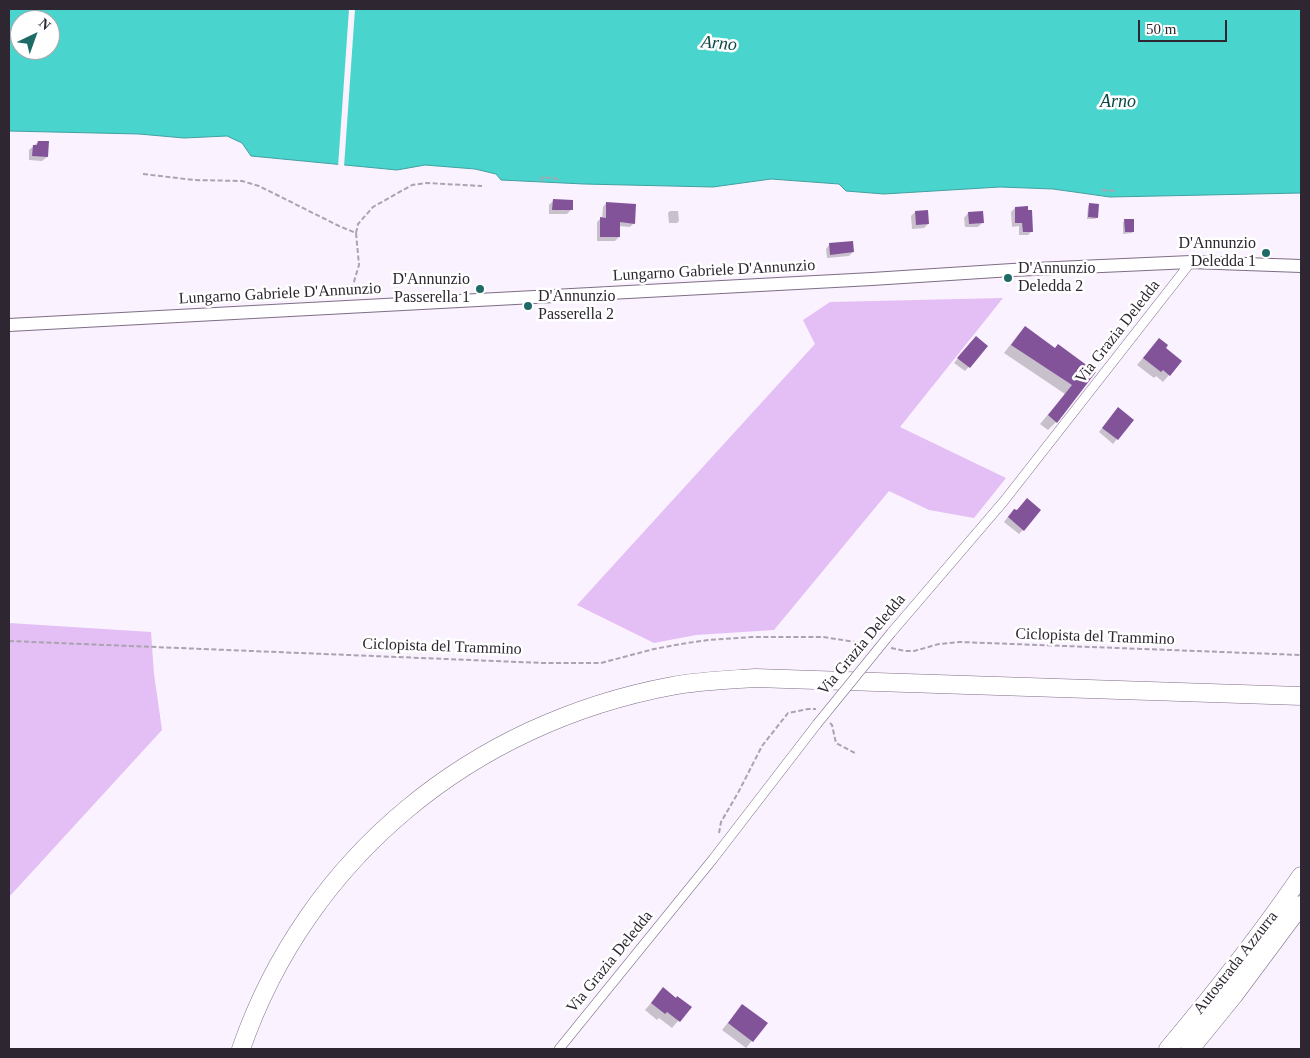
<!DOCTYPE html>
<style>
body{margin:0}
#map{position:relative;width:1310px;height:1058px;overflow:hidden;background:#faf2fe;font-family:Georgia,serif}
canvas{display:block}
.frame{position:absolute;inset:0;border:10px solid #2e2631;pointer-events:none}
.north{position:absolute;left:10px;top:10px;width:50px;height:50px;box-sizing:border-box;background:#fff;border:1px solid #aba8ad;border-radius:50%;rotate:42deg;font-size:14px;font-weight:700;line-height:20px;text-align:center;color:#2e2631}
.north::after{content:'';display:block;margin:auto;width:18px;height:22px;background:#1e6a67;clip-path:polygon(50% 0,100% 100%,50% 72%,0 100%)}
.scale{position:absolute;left:1138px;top:20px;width:89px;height:22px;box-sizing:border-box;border:2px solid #2e2631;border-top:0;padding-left:6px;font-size:15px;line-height:18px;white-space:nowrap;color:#2e2631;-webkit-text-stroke:4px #fff;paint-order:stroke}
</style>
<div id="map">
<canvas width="1310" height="1058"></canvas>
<div class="frame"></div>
<div class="north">N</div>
<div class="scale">50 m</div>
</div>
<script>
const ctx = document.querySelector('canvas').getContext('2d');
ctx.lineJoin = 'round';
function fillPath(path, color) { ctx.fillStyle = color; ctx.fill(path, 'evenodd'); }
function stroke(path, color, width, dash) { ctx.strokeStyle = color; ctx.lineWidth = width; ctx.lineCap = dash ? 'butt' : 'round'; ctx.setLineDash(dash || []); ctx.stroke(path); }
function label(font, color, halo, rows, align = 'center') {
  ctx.font = font + ' Georgia,serif'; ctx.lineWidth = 5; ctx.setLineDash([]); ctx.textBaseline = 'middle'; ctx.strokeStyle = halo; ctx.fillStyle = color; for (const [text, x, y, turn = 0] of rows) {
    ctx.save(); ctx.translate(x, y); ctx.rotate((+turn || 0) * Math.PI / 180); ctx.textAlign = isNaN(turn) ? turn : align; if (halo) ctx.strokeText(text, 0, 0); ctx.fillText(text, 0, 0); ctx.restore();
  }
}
fillPath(new Path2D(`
 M1003 298 900 427 1006 478 974 518 929 510 889 491 774 630 696 635 654 643 577 605 815 344 803 320 830 302Z
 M9 623 151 632 154 674 162 730 9 897Z`), '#e3bff5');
const water = new Path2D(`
 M9 9H1301V193L1110 197 1053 189 1000 187 884 194 846 191 839 184 771 179 713 187 584 184 501 180 496 174 475 169 425 165 397 170 251 156 242 143 227 136 184 138 139 134 9 131ZM20 20H50V50H20Z`);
fillPath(water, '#49d4ce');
stroke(water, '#41a09f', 1);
fillPath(new Path2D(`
 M349 9H355L344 167H338Z`), '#faf2fe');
fillPath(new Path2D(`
 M38 142 47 157 42 161 29 160V150Z
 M553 201 571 210 567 214H549V205Z
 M606 203 634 223 630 227 619 226V237L615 241H597V222L600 219H602L603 207Z
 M1090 205 1097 217 1095 219H1087L1088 206Z
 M1015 208 1032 231 1028 235H1019V226L1012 227 1011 212Z
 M670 211H678L679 221 677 223H669L668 213Z
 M915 212 928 224 924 228 912 229 911 216Z
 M968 213 982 223 978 227H965L964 218Z
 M1125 221 1133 232 1132 233 1123 234V222Z
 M830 244 853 252 849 256 827 258 826 249Z
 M1025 327 1055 349 1094 373 1056 422 1048 430 1040 424 1065 394 1004 353 1017 336Z
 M972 341 987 346 965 371 954 363Z
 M1153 346 1164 348 1169 375 1163 382 1156 376 1154 378 1137 365Z
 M1114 413 1132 420 1113 444 1099 432Z
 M1010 514 1023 530 1019 534 1004 522Z
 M663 989 676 999 690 1007 672 1028 659 1018 657 1020 645 1010Z
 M742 1005 766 1023 746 1048 722 1030Z`), '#0003');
fillPath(new Path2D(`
 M38 141H49L48 157 32 156 33 145H37Z
 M553 199 573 200V210H552Z
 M606 202 636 204 635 224 620 222V237H600V217L606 218Z
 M1089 203 1099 204 1098 218 1088 217Z
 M1028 206V210H1032L1033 232H1023L1022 223H1015V207Z
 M928 210 929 224 916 225 915 211Z
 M983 211 984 223 969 224 968 212Z
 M1124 219H1134V232H1125Z
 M853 241 854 252 830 255 829 243Z
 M1025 326 1055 348 1058 344 1096 372 1057 423 1048 415 1072 385 1011 345Z
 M976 336 988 346 970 368 957 358Z
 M1159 338 1168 345 1166 348 1182 361 1170 376 1163 370 1161 372 1143 358Z
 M1118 407 1134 420 1118 440 1102 428Z
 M1027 498 1041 510 1024 531 1008 517 1014 509 1017 510Z
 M663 987 676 998 677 996 692 1007 680 1022 667 1012 665 1014 651 1003Z
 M742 1004 768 1023 753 1042 728 1023Z`), '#825399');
const street = new Path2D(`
 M891 633 1004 501 1191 262
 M559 1049 713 859 817 724`);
const secondary = new Path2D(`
 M9 325 872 279 1012 270 1191 262 1301 266`);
const highway = new Path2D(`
 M241 1049C308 856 473 723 672 686 699 681 727 680 755 678L1301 696
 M1168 1049C1215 993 1260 936 1301 876
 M1190 1049 1234 995 1301 905`);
stroke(street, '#7e6d87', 10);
stroke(secondary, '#7e6d87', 14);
stroke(highway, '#7e6d87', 19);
stroke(new Path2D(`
 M143 174 194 180 242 181 259 186 339 226 356 233 359 265 350 295
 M542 181V177L558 179
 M1102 190 1115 191
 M356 233 358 224 373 207 412 185 426 183 482 186
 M9 641 543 663H601L654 649 681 644 708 640 752 637H823L868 644
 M891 648 905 651H914L939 644 960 642 1301 655
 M830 723 832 725 836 743 855 753
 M719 833 721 822 739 791 762 746 788 713 808 709H816`), '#aba3af', 2, [5, 2.5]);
stroke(street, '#fff', 9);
stroke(secondary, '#fff', 12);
stroke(highway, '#fff', 18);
const streetBridge = new Path2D(`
 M817 724 891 633`);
stroke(streetBridge, '#7e6d87', 10, []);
stroke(streetBridge, '#fff', 9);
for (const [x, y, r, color] of [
 [1266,253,5,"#1e6a67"],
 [1008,278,5,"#1e6a67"],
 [480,289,5,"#1e6a67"],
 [528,306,5,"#1e6a67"]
]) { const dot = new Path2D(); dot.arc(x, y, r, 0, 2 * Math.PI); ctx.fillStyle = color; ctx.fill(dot); stroke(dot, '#fff', 2); }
label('16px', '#2e2631', '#fff', [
 ["D'Annunzio",1256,244],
 ["Deledda 1",1256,262],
 ["D'Annunzio",1018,269,"left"],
 ["Deledda 2",1018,287,"left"],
 ["D'Annunzio",470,280],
 ["Passerella 1",470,298],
 ["D'Annunzio",538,297,"left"],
 ["Passerella 2",538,315,"left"]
], 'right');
label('16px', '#2e2631', '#fff', [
 ["Lungarno Gabriele D'Annunzio",714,271,-3],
 ["Lungarno Gabriele D'Annunzio",280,294,-3],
 ["Via Grazia Deledda",1118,332,-52],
 ["Ciclopista del Trammino",1095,637,2],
 ["Via Grazia Deledda",862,645,-50],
 ["Ciclopista del Trammino",442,647,2],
 ["Via Grazia Deledda",610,962,-51],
 ["Autostrada Azzurra",1236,963,-52]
]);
label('italic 18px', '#0b4947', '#fff', [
 ["Arno",719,44,5],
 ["Arno",1118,102]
]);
</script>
